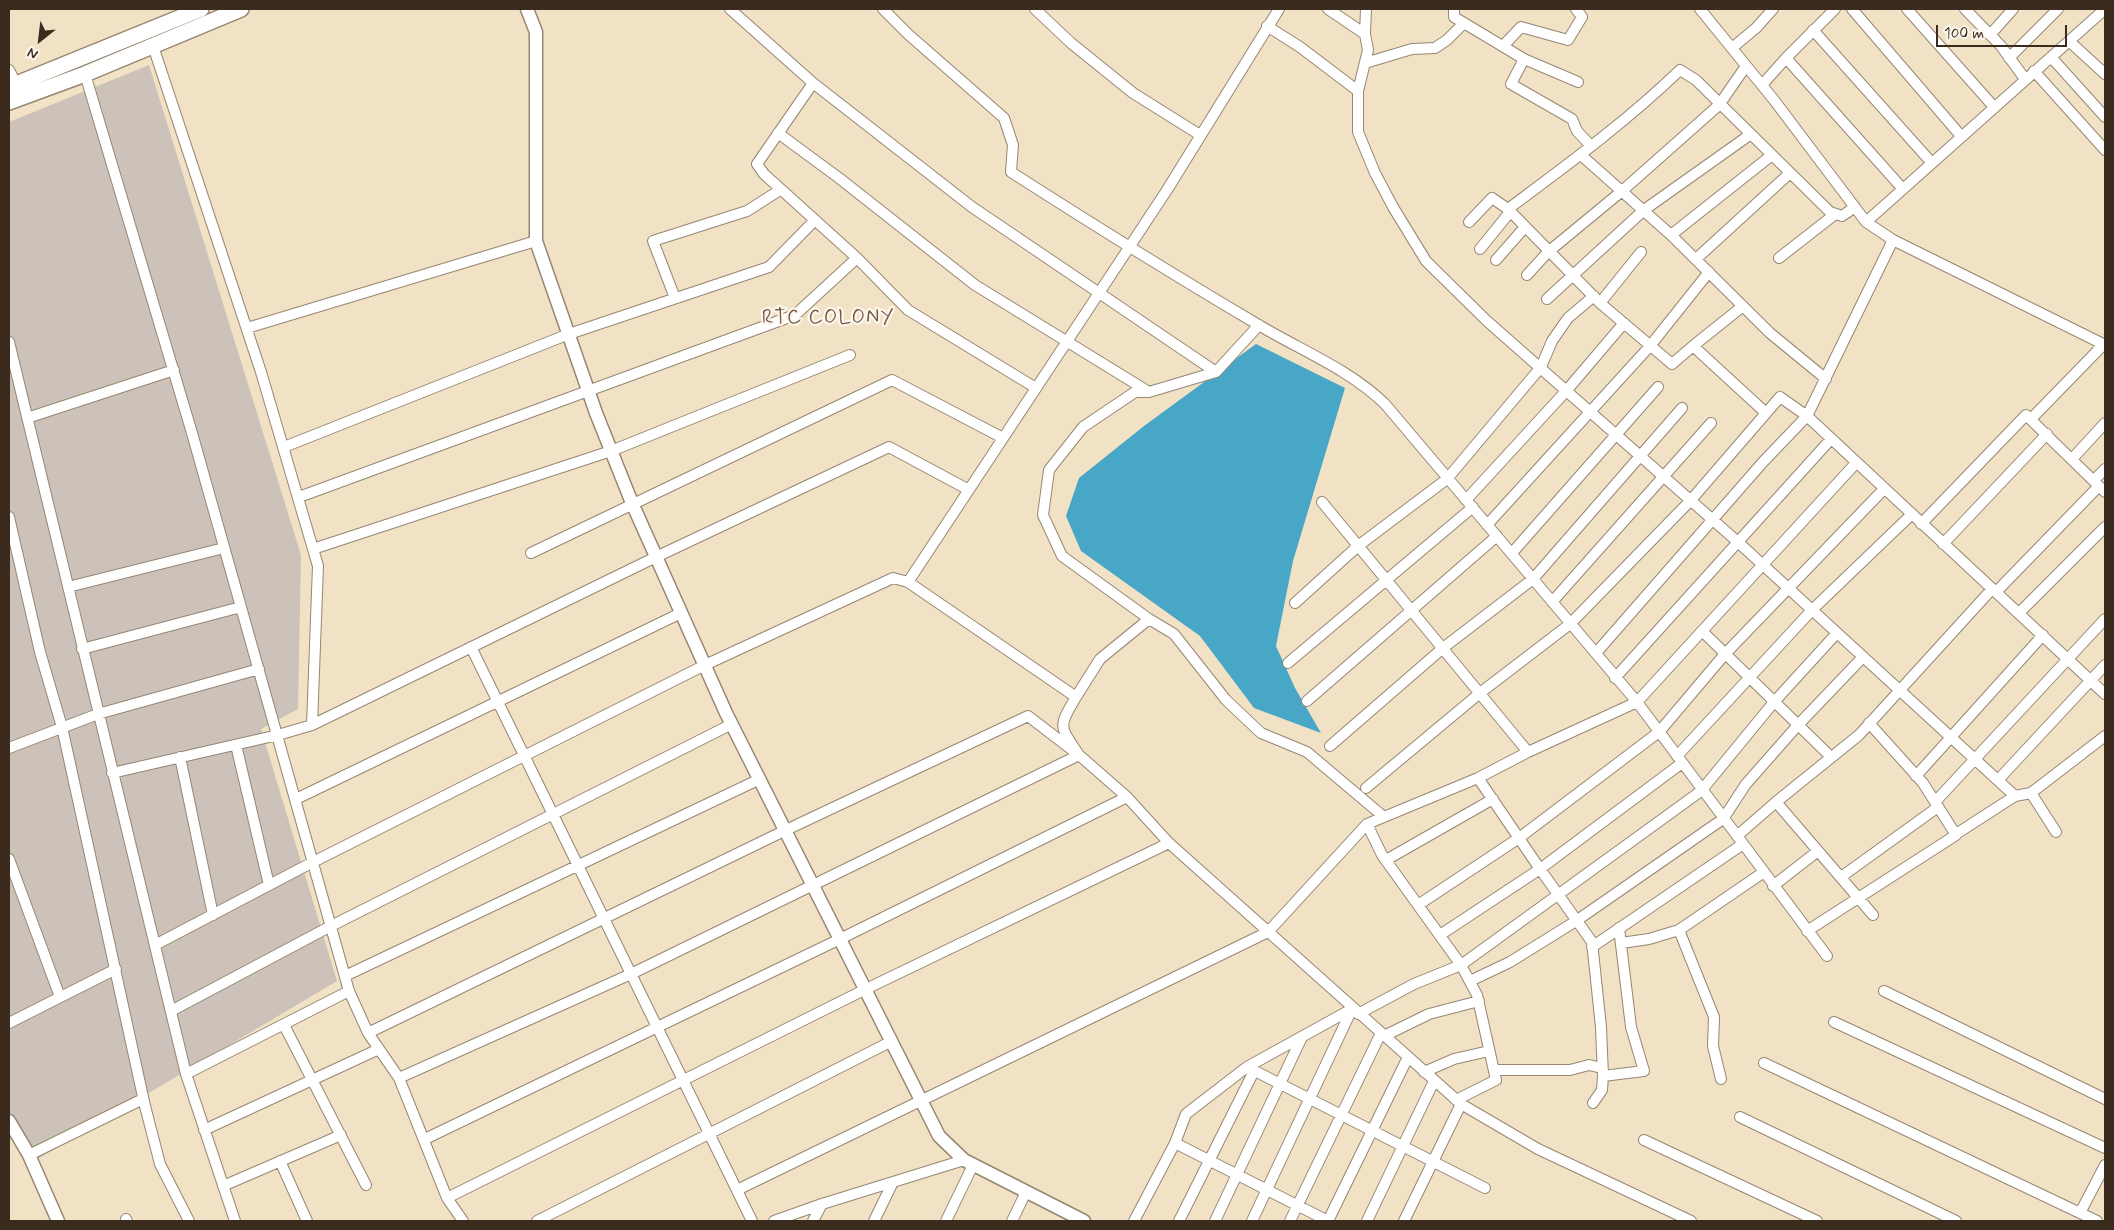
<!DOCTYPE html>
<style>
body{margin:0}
#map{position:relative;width:2114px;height:1230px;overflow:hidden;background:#f2e2c5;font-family:Mynerve,sans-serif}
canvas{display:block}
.frame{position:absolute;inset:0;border:10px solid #3b2a1e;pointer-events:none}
.north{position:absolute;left:15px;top:15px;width:50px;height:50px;-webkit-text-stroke:4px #fbf7ec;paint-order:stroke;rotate:209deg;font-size:14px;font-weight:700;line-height:20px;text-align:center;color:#3b2a1e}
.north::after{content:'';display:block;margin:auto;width:18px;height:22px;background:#3b2a1e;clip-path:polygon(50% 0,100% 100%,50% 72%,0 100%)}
.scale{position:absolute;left:1936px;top:25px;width:131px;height:22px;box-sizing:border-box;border:2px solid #3b2a1e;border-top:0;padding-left:6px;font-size:15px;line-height:18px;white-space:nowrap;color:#3b2a1e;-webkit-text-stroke:4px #fbf7ec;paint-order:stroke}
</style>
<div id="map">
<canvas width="2114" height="1230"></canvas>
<div class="frame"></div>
<div class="north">N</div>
<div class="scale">100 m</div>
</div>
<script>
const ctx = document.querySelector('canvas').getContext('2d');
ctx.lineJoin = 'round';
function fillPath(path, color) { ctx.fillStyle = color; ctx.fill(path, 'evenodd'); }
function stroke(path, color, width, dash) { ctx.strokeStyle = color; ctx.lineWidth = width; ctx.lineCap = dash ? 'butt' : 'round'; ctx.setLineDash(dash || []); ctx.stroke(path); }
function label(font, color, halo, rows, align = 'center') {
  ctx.font = font + ' Mynerve,sans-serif'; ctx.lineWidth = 4.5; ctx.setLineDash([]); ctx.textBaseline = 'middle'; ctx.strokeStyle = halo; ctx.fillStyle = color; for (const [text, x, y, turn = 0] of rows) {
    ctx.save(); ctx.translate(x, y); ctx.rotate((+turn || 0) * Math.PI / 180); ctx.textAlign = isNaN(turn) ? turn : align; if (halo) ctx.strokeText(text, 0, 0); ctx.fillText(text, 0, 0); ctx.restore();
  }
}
fillPath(new Path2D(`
 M149 65 301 555 298 709 261 729 337 981 33 1162 9 1121V122Z`), '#ccc2b9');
fillPath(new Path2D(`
 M1256 344 1345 388 1293 561 1276 646 1295 688 1321 733 1254 708 1200 636 1081 551 1066 516 1079 478 1144 426Z`), '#48a6c7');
const minor = new Path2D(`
 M730 9 813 83 972 207 1216 372
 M883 9 909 35 1004 118 1013 145 1011 172C1092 224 1174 275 1257 324 1300 350 1349 369 1385 404L1637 702 1827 956
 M1035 9 1071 43 1133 93 1200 135
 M1328 9 1365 34
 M1366 9 1365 34 1368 50 1358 91V132L1375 173 1393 207 1426 261 1487 321 1739 543 2015 796 2031 793 2105 736
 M1454 9V17L1524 59 1578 82
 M1700 9 1774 100 1866 222 1893 240
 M1835 9 1786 58 1902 188
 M1852 9 1961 136
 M1907 9 1994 107
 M1965 9 2001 46 2025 79
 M1267 26 1300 47 1358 91
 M1813 30 1931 162
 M1990 35 2013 9
 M2069 41 2105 74
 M1503 46 1521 27 1568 40 1582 17 1576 9
 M1732 48 1756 28 1773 9
 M2051 57 2105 117
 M2009 58 2058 9
 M1524 59 1511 84 1572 119 1577 131 1591 146
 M1365 63 1412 49 1435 48 1447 40 1464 23
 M9 70 19 89
 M2034 71 2105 150
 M85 74 192 433 349 991 186 1074
 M813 83 757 164 764 174 857 258 908 310 1036 388
 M1762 85 1786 58
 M778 133 839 178 975 285 1149 392
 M1581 155 1671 235 1770 333 1826 379
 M1508 209C1567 165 1626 122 1680 70L1696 80 1830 212 1842 216 1855 207
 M1469 222 1492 198 1508 209 1600 303 1672 364 1693 346 1766 413
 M1866 222 2105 9
 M1671 235 1772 155
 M1480 249 1510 212
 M1779 258 1834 215
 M1696 259 1790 173
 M1496 260 1525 227
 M1527 275 1548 252 1622 191 1719 105 1746 66
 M675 298 653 241 747 211 780 190
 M1547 299 1644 210 1751 134
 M1600 303 1641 252
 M247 328 536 241
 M9 342 186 1074 235 1221
 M2105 345 1893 240 1807 416 2105 694
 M1693 346 1743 306
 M27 418 174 370
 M2031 419 2104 344
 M284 447 569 334 769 267 815 220
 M2072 459 2105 423
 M2094 480 2105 469
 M299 497 795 315 857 258
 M1466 500 1567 390 1624 323
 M1322 502 1528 752
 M9 517 40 652 62 727 145 1106 160 1164 189 1221
 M1921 524 2026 415 2105 492
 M1487 525 1650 346 1709 272
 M1943 544 2047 434
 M313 549 611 451 850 355
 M531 553 892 380 1003 438
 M1512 553 1658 387
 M908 582 1167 190 1279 9
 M68 587 224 548
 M1996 592 2099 486
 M1552 602 1711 423
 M1295 603 1358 546 1447 479 1541 367 1552 341 1568 318 1594 296
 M2019 613 2105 527
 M1149 619 1174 634 1226 700 1261 733 1307 752 1384 817
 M1702 631 1831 757
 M471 647 752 1221
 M82 649 241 607
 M1288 663 1473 507
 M1615 678 1831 439
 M1076 697 1100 659 1149 619 1062 556 1043 515 1049 470 1083 427 1135 392H1149L1216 372 1259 325
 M1307 701 1497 536
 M312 725 656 557 889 447 969 490
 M236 745 269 885
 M1330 746 1443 648 1533 579 1682 408
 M9 748 98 714 259 669
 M1677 756 1812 610 1911 515
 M180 757 213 915
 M112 773 278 735 312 725 318 566 261 372 153 46
 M1916 776 2043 635
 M1478 778 1540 869 1682 763
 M1998 780 2105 665
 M1366 788 1480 693 1570 624 1691 500 1780 397 1807 416 1763 462 1596 653
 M2031 793 2056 832
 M296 799 681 613
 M1935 802 2105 619
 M1956 834 2015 796
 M1737 836 1776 802
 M9 859 60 997
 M1386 860 1493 799
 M1841 877 1938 807
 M1773 886 1818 851
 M1418 905 1519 838 1659 732 1725 654 1884 489
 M1873 915 1776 802 1859 735 1992 589
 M1679 930 1764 872
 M1807 931 1956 835 1923 783 1869 723
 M1440 935 1540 869 1592 942 1601 1027 1603 1076 1602 1090 1593 1103
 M1621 943 1649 939 1679 930 1714 1017 1713 1046 1721 1079
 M155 945 313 862 705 665 893 578 908 582 1076 697C1058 728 1059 725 1079 755L631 974 399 1078
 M1592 947 1743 844
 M345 976 760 779
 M1470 981 1510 962 1576 921 1723 819 1746 784 1798 725 1863 657
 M349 991 368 1033 786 830 1028 716 1079 755 1127 797 1169 843 1461 1104 1404 1221
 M1884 991 2105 1099
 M171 1011 331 926 732 724
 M1358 1014 1414 984 1461 965 1701 791 1774 702 1837 633
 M1834 1022 2105 1148
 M9 1023 116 969
 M284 1025 366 1185
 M368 1033 399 1078 447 1198 463 1221
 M1384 1036 1429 1014 1479 1001
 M1764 1063 2097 1221
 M1247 1067 1485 1188
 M1494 1070H1570L1589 1065 1602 1068
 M1424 1072 1454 1059 1489 1051
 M1603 1076 1644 1071 1631 1027 1619 928
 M1456 1100 1496 1080 1477 995 1461 965 1382 855 1367 824 1478 778 1528 752 1637 702 1856 463
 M1461 1104 1538 1149 1691 1221
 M1740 1117 1956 1221
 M204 1130 379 1049
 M425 1139 840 939 1127 797
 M1644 1140 1817 1221
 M1175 1143 1328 1221 1408 1057
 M29 1155 143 1099
 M280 1161 307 1221
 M223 1186 341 1135
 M737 1190 1268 932 1367 824
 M447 1198 866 989 1169 843
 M2080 1213 2105 1165
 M126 1219 127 1221
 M537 1221 892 1041
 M774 1221 822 1204 964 1160
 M813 1221 822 1204
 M874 1221 893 1182
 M946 1221 973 1165
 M1012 1221 1026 1192
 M1134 1221 1175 1143 1186 1114 1247 1067 1352 1009
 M1179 1221 1254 1071
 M1215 1221 1302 1037
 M1252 1221 1352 1009
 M1290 1221 1381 1033
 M1367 1221 1434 1081`);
const tertiary = new Path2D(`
 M527 9 536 32V241L596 413 632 503 726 713 939 1136 964 1160 1084 1221
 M9 1121 29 1155 58 1221`);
const secondary = new Path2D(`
 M9 87 201 9
 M9 102 85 74 241 9`);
stroke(minor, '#968672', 12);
stroke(tertiary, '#968672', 15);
stroke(secondary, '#968672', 18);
stroke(minor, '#fff', 10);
stroke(tertiary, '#fff', 12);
stroke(secondary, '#fff', 15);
ctx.letterSpacing = '1px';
label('20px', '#785646', '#fbf7ec', [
 ["RTC COLONY",828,319]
]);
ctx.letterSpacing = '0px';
</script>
